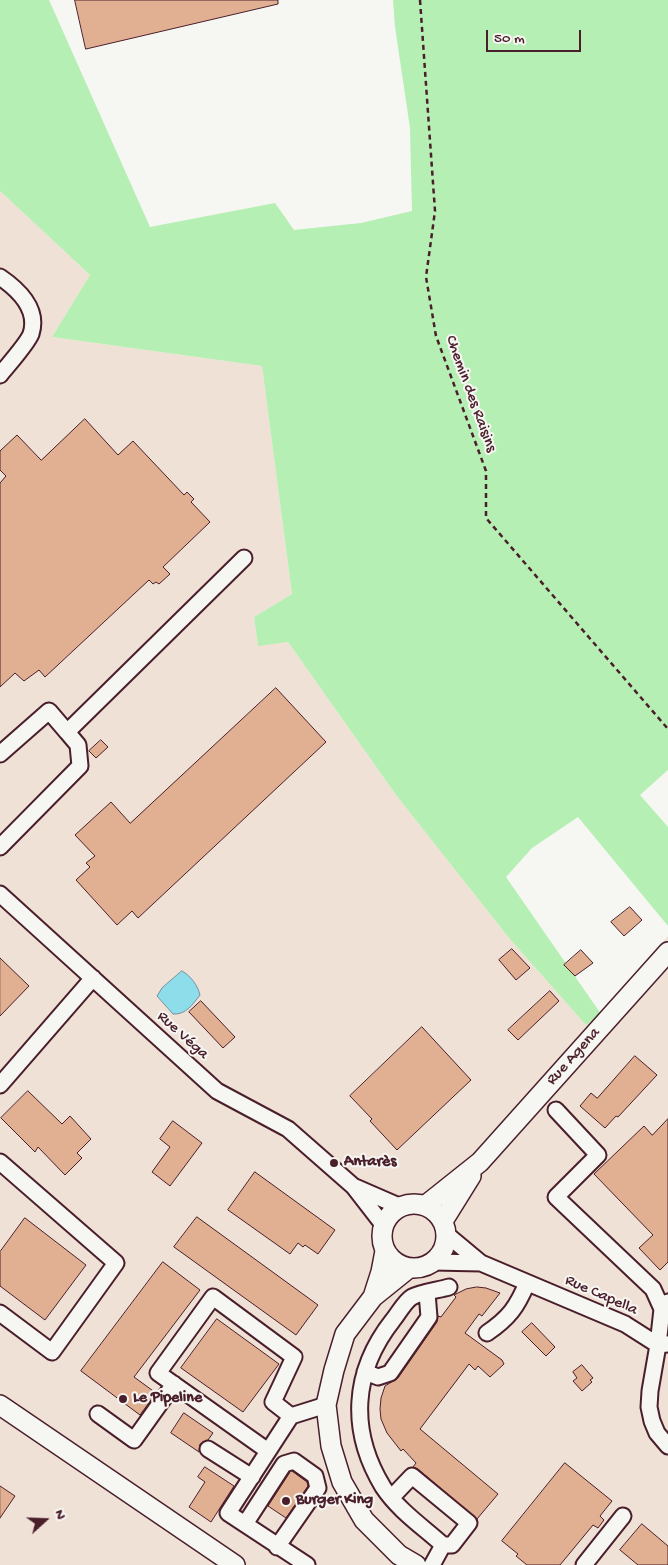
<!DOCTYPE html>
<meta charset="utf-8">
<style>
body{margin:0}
#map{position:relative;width:668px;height:1565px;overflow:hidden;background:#f6f6f2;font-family:"Gochi Hand",sans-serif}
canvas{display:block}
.north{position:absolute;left:20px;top:1495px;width:50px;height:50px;-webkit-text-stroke:4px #f6f6f2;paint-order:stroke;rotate:70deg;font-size:14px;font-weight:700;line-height:20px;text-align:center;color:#4a1f2b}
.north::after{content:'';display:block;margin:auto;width:18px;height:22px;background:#4a1f2b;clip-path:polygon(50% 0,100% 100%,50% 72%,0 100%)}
.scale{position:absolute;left:486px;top:30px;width:95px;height:22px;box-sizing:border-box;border:2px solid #4a1f2b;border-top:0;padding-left:6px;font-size:15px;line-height:18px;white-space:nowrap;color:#4a1f2b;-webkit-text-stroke:4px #f6f6f2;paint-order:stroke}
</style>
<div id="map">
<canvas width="668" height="1565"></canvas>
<div class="north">N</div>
<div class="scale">50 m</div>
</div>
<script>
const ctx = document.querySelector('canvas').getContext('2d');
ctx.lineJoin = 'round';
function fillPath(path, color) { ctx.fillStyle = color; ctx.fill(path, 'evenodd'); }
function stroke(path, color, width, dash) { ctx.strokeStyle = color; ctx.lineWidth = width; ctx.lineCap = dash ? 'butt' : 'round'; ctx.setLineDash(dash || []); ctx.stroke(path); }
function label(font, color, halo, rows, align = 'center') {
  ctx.font = font + ' "Gochi Hand",sans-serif'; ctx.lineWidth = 4; ctx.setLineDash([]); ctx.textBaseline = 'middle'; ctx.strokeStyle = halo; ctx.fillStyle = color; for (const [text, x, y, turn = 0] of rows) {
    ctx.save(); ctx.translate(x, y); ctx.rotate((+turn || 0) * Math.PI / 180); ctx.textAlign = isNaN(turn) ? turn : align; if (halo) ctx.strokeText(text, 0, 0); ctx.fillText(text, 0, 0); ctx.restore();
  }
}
fillPath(new Path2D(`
 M0 191 90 275 52 337 262 366 292 594 254 617 258 645 288 642 396 795 509 938 586 1025 601 1014 668 936V1565H0Z`), '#f0e1d6');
fillPath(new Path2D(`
 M0 0H49L150 227 275 203 294 230 361 223 412 211 410 128 395 27 393 0H668V770L640 795 668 827V926L578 817 532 848 506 877 601 1014 586 1025 509 938 396 795 288 642 258 646 254 617 292 594 262 366 52 337 90 275 0 191Z`), '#b6efb3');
const water = new Path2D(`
 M182 971C191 976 198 986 200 995 193 1004 186 1015 173 1014L157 996 162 988Z`);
fillPath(water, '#8eddeb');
stroke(water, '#73919e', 1);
const building = new Path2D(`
 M75 0H278V4L86 49Z
 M85 419 118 455 133 441 184 495 187 492 194 499 191 502 210 522 163 567 170 574 159 584 156 582 153 584 149 580 45 677 39 670 24 681 15 673 0 687V483L6 476 0 470V451L17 435 41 460Z
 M276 688 326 742 138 918 132 911 117 925 76 880 90 867 86 863 95 856 75 835 111 802 130 823Z
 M101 740 108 747 96 758 89 751Z
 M630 907 642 920 624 936 611 922Z
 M512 949 530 968 516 980 499 960Z
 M581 950 593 963 575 976 564 965Z
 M0 958 29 986 0 1016Z
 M550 991 559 1001 518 1040 508 1030Z
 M201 1001 235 1037 223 1048 189 1012Z
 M422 1027 471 1080 397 1150 370 1121 372 1119 350 1096Z
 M635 1056 657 1075 618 1117 616 1116 605 1128 580 1106 591 1093 597 1098Z
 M28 1091 62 1124 70 1116 91 1139 77 1153 82 1158 65 1175 38 1147 35 1152 1 1118Z
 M668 1119V1262L660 1270 639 1248 653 1235 594 1174 644 1126 652 1135Z
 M173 1121 202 1143 170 1186 152 1172 170 1147 160 1139Z
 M255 1172 335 1230 318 1254 305 1245 303 1247 298 1243 290 1254 228 1210Z
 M197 1217 318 1305 296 1335 174 1247Z
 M25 1218 86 1265 45 1320 0 1286V1252Z
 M163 1262 200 1290 134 1377 156 1393 140 1415 81 1371Z
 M477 1287 486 1288 500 1293 482 1316 479 1314 465 1333 502 1360 504 1364 490 1377 478 1366 475 1370 469 1364 420 1429 498 1494 477 1519 418 1469 413 1467 416 1463 403 1449 401 1451 387 1433 381 1419 380 1409 381 1398 385 1386 398 1378 437 1322 438 1316 441 1317 456 1297 454 1295 466 1289Z
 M217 1319 279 1364 243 1412 181 1368Z
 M532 1323 555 1347 546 1356 522 1332Z
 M582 1365 593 1378 590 1380 592 1382 582 1391 573 1381 577 1378 573 1372Z
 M184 1413 213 1433 208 1440 200 1444 199 1452 171 1433Z
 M565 1463 612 1501 600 1516 604 1520 598 1528 593 1525 560 1565H527L516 1556 518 1554 502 1541Z
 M205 1467 234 1486 211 1522 189 1507 205 1482 198 1477Z
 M292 1471 307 1482 308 1486 286 1518 268 1506 290 1472Z
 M0 1486 15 1496 0 1518Z
 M642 1524 668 1546V1565H638L620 1550Z`);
fillPath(building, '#e1b093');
stroke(building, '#4a1f2b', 1);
const minor = new Path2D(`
 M0 277C19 290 39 309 31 334 27 344 8 365 0 375
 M0 754 49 711 67 732
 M0 847 80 766 78 745 67 732 244 558
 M0 894 217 1091 288 1129 353 1186 384 1226
 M0 1085 93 978
 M556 1110 598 1155 556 1197 653 1289 662 1309
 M0 1162 116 1263 52 1352 0 1313
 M355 1187 401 1207
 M445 1233 481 1263 625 1324 658 1345 668 1344
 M433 1262 481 1263
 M668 1302 662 1309 658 1345 650 1391 649 1407 652 1421 657 1433 668 1446
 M487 1333C509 1318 517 1307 527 1283
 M365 1372 378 1377 390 1373 429 1317 427 1293
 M98 1414 134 1440 174 1384
 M208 1449 252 1477
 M268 1451 158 1373 213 1297 294 1357 273 1402 291 1416
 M392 1497 412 1476 469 1523 452 1545H443
 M245 1524 284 1464 294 1461 315 1476 318 1488 277 1547
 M307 1565 228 1513 291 1416 326 1405
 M432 1565 443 1545C423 1527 398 1510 383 1487 349 1431 352 1372 393 1320 398 1314 405 1301 412 1297 421 1292 439 1290 449 1287
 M584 1565 623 1516`);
const major = new Path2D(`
 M382 1236a32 32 0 1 1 64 0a32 32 0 1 1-64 0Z
 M426 1205 480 1162 668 952
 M443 1221 471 1176
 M409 1268 373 1297 345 1334 334 1370 326 1405 331 1446 342 1482 364 1520 399 1555 416 1565
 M373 1297 381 1272 385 1251
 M0 1405 235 1565`);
stroke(minor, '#4a1f2b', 19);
stroke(major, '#4a1f2b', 22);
stroke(new Path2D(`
 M420 0 435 211 426 277 436 336 486 471V518L668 729`), '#4a1f2b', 2.5, [5, 4]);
stroke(minor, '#f6f6f2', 15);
stroke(major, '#f6f6f2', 19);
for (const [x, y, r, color] of [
 [334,1163,5,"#4a1f2b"],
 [123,1399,5,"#4a1f2b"],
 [286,1501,5,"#4a1f2b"]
]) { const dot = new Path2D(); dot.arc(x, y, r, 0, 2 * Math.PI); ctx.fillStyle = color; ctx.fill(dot); stroke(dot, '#f6f6f2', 2); }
label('16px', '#4a1f2b', '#f6f6f2', [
 ["Chemin des Raisins",470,394,70],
 ["Rue Véga",182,1036,42],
 ["Rue Agena",574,1057,-48],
 ["Rue Capella",601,1296,24]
]);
label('bold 16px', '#4a1f2b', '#f6f6f2', [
 ["Antarès",344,1163],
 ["Le Pipeline",133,1399],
 ["Burger King",296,1501]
], 'left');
</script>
